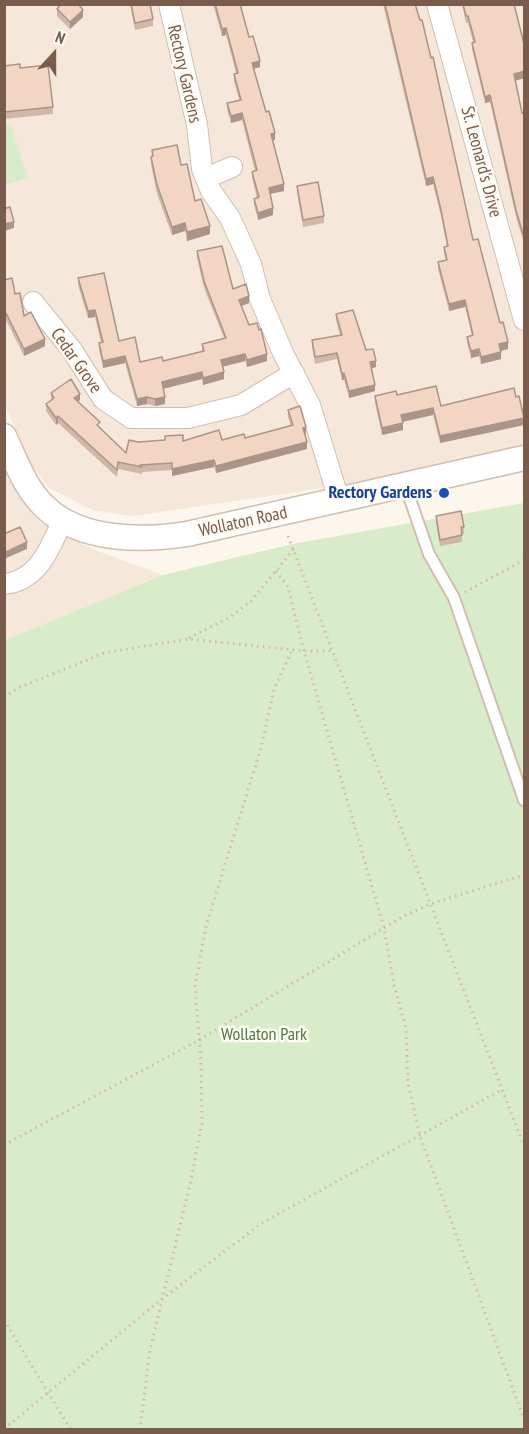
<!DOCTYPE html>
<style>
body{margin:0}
#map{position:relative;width:529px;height:1434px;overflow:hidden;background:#fdf6ec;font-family:"PT Sans Narrow",sans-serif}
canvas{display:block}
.frame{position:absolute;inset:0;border:6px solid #7a5c4d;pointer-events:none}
.north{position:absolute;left:24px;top:24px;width:60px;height:60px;-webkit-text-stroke:4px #fffaf3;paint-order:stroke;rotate:21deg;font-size:16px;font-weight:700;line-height:24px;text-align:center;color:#7a5c4d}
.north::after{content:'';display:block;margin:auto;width:21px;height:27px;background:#7a5c4d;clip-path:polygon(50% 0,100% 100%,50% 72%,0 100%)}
</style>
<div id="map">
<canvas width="529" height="1434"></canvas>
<div class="frame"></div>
<div class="north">N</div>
</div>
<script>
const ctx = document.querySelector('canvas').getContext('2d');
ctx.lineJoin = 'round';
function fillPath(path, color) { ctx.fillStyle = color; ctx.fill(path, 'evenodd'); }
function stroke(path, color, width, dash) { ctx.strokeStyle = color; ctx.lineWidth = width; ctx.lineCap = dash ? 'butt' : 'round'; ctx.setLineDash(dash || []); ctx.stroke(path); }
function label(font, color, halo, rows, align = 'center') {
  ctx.font = font + ' "PT Sans Narrow",sans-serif'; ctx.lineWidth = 5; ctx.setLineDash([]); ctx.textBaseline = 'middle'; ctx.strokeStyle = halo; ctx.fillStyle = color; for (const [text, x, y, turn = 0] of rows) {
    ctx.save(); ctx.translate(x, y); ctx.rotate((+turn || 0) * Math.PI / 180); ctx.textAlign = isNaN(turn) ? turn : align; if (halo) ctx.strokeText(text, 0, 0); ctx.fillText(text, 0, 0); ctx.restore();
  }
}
fillPath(new Path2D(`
 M5 5H524V449L358 483 132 516 92 510 49 488 33 467 5 405V185L28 178 11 124 5 125Z
 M4 466 26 506 41 523 95 550 163 575 5 640Z`), '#f5e8da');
fillPath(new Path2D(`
 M11 124 28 178 5 185V125Z
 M524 503V1429L5 1430V640L163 575 292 544Z`), '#d8ecc9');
const service = new Path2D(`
 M405 485 429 554 454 598 524 800`);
const minor = new Path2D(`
 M169 4 197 125 202 169 211 191 230 218 251 264 260 299 283 353 310 405 339 500
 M437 4 524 320
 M206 178 232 167
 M33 302 72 350 103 399 131 418H188L241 405 294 373
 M4 584C39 581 51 546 63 519`);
const tertiary = new Path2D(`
 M4 436C16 461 25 489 46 508 81 541 142 541 187 534L524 458`);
stroke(service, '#d1beb0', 14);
stroke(minor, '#d1beb0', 22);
stroke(tertiary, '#d1beb0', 27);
stroke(new Path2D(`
 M288 536 524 1146
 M276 571 288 587 304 651 384 928 394 985 406 1028 408 1083 420 1136 524 1419
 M465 592 524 560
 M189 638 230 617 251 601 294 549
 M4 697 18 688 104 653 188 639 304 651H333
 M4 1145 199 1040 404 916 430 904 524 875
 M4 1320 71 1430
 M4 1429 163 1298 262 1223 503 1089
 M140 1430 150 1350 191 1180 202 1123 201 1062 195 986 206 926 261 748 274 689 292 650`), '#d9b8a5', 3, [1.5, 4.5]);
stroke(service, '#fff', 10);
stroke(minor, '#fff', 20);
stroke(tertiary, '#fff', 24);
fillPath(new Path2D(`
 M130 4H150L153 19V26L135 30Z
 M213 4H240L249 37 260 67 254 69 275 140H273L284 191 270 194 273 215 258 220 254 205V199L257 198 252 178V172L255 171 242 120 231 123 227 110V103L239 100 234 81V74L236 73 226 35 222 36Z
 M383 4H415L473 240 500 323 508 349 501 351V359L481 364 479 356 471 358 467 343V337L472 336 465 307 449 311 438 269V262L446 260 444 254V247H447L441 216 433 184 426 186Z
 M462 4H514L525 48V78L515 81 522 113 525 112 523 240 516 217 490 102 485 103 472 49V43L473 42 468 23H466Z
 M57 9 83 17 70 29 57 16Z
 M4 66 20 68 53 107V114L4 119Z
 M152 150 181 165 195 201 210 234 187 241 185 231 172 235 157 194 151 165Z
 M297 186 324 216V223L303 227 297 193Z
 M197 251 233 289 249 303 241 306 249 325 267 361 247 367 245 361 222 367 224 379 203 385 202 379 163 389 165 404 155 406 147 404 137 406 125 363 103 368 99 350V343H101L95 317 88 318 78 285V278L119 341 140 362 163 361 202 351V344L224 338 204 288 197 258Z
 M4 280 15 294 24 316 45 346 24 356 6 320H4Z
 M336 314 366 350 376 367 371 368 375 391 349 398 344 380H342L337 359 315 364 312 346V340L340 335 336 320Z
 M51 393 80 400 78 402 100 428 126 453 138 442 222 440 245 438 291 426 288 417V410L306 434H305L307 449 216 473 214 467 172 476V470L142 472V474L118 469 117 477 58 423 56 425 46 411V404L51 400Z
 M397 395 441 406 524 425 440 443 433 415 403 422V430L382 435 375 403V396Z
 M436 516 464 527V534H462V542L440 546 436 523Z`), '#d1b7a8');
fillPath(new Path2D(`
 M83 10V17L70 29V22Z
 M226 28V35L222 36V29Z
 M260 61V67L252 69V63Z
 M525 71V78L514 81V74Z
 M490 95V102L485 103V97Z
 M242 113V120L231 123V116Z
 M275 133V140L271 141V134Z
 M433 177V184L426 186V179Z
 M284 184V191L269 194V188Z
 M273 208V215L258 220V213Z
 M14 222V228L4 231V224Z
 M185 223V231L172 235V227Z
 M210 226V234L187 241V232Z
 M249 296V303L239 307V300Z
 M465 300V307L449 311V304Z
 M95 310V317L88 318V311Z
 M45 339V346L24 356V349Z
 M508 342V349L499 351V344Z
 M479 349V356L471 358V351Z
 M501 352V359L481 364V357Z
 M245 354V361L221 367V360Z
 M267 354V361L247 367V360Z
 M125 356V363L103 368V361Z
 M376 361V367L370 369V362Z
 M202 372V379L162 389V382Z
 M224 372V379L203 385V378Z
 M344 373V380H342V374Z
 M375 385V391L349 398V391Z
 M80 394V400L74 405V398Z
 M147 397V404L137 406V399Z
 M165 397V404L155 406V399Z
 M433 408V415L401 422V415Z
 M58 416V423L56 425V418Z
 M524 418V425L440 443V436Z
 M403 423V430L382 435V428Z
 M306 427V434H303V428Z
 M307 442V449L216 473V466Z
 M214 460V467L172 476V469Z
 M27 542V549L4 559V553Z`), '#aa9588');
const building = new Path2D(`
 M61 4H78L83 10 70 22 57 9Z
 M131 4H150L153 19 135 23Z
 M215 4H240L249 37 253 36 260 61 252 63 266 112 269 111 275 133 271 134 284 184 269 188 273 208 258 213 254 199 259 197 252 172 257 170 242 113 231 116 227 103 241 100 234 74 238 73 226 28 222 29Z
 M385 4H415L420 20H422L431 58 433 57 473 240 478 239 500 323 503 322 508 342 499 344 501 352 481 357 479 349 471 351 467 337 473 335 465 300 449 304 438 262 447 260 444 247 448 246 441 210 433 177 426 179Z
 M463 4H514L525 48V71L514 74 522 113 525 112V233L523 234 516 210 490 95 485 97 472 43 475 42 468 16H466Z
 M20 64V68L48 65 53 107 4 112V66Z
 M177 145 181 165 187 164 195 201 201 199 210 226 187 232 185 223 172 227 157 185 151 157 153 156 152 150Z
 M318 182 324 216 303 220 297 186Z
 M10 207 14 222 4 224V209Z
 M222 246 233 289 246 284 249 296 239 300 249 325 257 323 259 330 261 329 267 354 247 360 245 354 221 360 224 372 203 378 202 372 162 382 165 397 155 399 147 397 137 399 125 356 103 361 99 343 103 342 95 310 88 311 78 278 104 273 119 341 135 337 140 362 162 357 163 361 204 351 202 344 226 338 204 281 197 251Z
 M12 278 15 294 20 293 24 316 31 312 45 339 24 349 6 313H4V280Z
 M353 310 366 350 373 349 376 361 370 362 375 385 349 391 344 373 342 374 337 353 315 357 312 340 342 335 336 314Z
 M71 379 80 394 74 398 100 422 97 425 126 453 129 440 138 442 165 440V436L183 435V441L219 430 222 440 244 434 245 438 260 434 293 425 288 410 300 406 306 427 303 428 307 442 216 466 214 460 172 469V463L140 465 142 467 118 462 117 470 58 416 56 418 46 404 54 398 51 393Z
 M436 386 441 406 514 388 516 397 519 396 524 418 440 436 433 408 401 415 403 423 382 428 375 396 396 391 397 395Z
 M461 511 464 527H461L462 535 440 540 436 516Z
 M20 527 27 542 4 553V534Z`);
fillPath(building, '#f3d5c3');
stroke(building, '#aa9588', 1.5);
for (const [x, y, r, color] of [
 [444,493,6,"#1a4fb4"]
]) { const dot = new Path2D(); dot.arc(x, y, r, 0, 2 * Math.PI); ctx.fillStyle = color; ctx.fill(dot); stroke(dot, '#fffaf3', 2); }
label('18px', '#7a5c4d', '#fffaf3', [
 ["Rectory Gardens",184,74,77],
 ["St. Leonard's Drive",481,162,75],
 ["Cedar Grove",76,361,55],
 ["Wollaton Road",243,522,-12]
]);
label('bold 18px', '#164399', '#fffaf3', [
 ["Rectory Gardens",432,493]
], 'right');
label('18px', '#537a41', '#fffaf3', [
 ["Wollaton Park",264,1035]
]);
</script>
